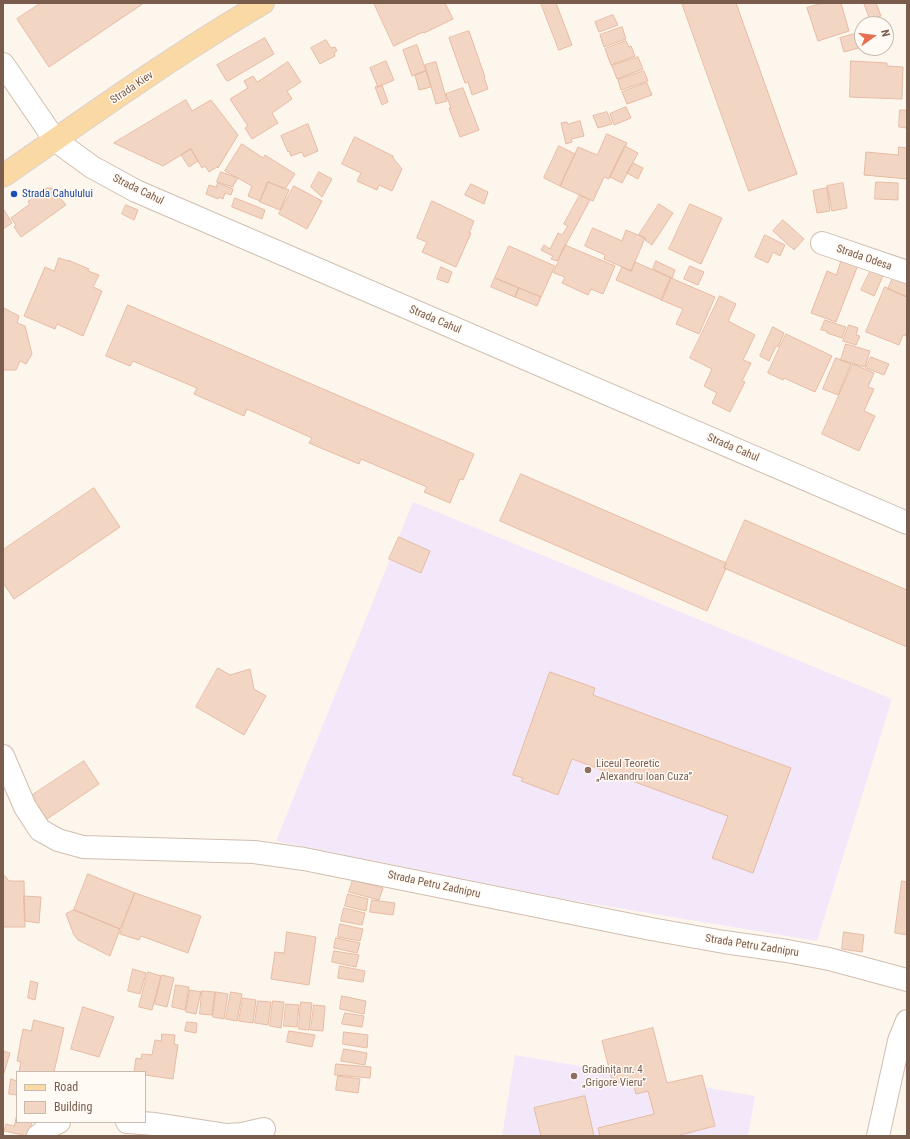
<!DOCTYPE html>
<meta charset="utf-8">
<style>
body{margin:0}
#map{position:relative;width:910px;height:1139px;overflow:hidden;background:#fdf6ec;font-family:"Roboto Condensed",sans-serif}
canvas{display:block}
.frame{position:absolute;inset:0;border:4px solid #7a5c4d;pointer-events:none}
.legend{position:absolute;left:16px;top:1071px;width:130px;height:52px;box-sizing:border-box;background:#fffaf3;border:1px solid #cabbb1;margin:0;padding:5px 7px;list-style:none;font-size:12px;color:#7a5c4d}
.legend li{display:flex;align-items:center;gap:8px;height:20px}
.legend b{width:20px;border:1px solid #cabbb1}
.north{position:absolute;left:854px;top:16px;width:40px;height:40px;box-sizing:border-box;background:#fffaf3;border:1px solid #cabbb1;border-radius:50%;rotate:76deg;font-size:11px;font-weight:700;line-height:16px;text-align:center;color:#7a5c4d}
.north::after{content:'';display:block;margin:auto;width:14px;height:18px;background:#e76f51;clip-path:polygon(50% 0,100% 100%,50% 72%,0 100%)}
</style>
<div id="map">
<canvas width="910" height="1139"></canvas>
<div class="frame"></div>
<ul class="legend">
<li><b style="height:5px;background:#fbd9a5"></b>Road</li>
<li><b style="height:11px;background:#f3d5c3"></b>Building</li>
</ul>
<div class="north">N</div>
</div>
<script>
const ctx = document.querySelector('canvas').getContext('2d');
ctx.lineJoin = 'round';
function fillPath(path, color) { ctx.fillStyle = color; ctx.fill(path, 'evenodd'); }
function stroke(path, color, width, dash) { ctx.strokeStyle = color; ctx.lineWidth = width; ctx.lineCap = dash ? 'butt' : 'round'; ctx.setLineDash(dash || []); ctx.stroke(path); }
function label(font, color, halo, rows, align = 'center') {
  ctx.font = font + ' "Roboto Condensed",sans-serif'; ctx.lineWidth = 3; ctx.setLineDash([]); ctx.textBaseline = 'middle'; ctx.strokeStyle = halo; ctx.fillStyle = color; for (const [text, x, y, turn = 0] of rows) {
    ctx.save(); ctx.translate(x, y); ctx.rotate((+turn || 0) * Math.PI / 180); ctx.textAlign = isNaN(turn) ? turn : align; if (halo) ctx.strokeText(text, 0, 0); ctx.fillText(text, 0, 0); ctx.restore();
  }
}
fillPath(new Path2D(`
 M413 502 892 699 817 941 564 899 276 841Z
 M515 1055 755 1096 748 1136H502Z`), '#f3e8fa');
const building = new Path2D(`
 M41 3H144L49 67 17 19Z
 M374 3H445L453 19 424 33 423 32 394 46Z
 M541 3H556L572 45 559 50Z
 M682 3H736L797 174 749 191Z
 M823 3H841L849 31 818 41 807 8Z
 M864 3H876L881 16 870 19Z
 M613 15 618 25 599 32 595 22Z
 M622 27 626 39 604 47 600 35Z
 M469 31 485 77H484L488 89 472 95 468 82 465 83 449 38Z
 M862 32V47L844 52 840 38Z
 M265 38 274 54 228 81 226 80 217 65Z
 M326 40 331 48 335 47 337 51 334 53 335 56 320 64 311 48Z
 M626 41 629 47 631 46 635 56 611 65 605 49Z
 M417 45 426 71 412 76 403 50Z
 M638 57 643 69 617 79 612 66Z
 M386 61 394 80 378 87 370 68Z
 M851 61 887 63V66L903 67 902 99 850 97Z
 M288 62 301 82 287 91 292 99 272 113 278 123 252 139 245 128 248 126 230 99 248 88 244 81 253 76 257 82Z
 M436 62 447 101 436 104 425 65Z
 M426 71 431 87 419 90 415 75Z
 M644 71 648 81 621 90 618 80Z
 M647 83 652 95 627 104 622 92Z
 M382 85 388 102 382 105 375 87 378 86V87Z
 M463 88 479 130 460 137 449 108H451L446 94Z
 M186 100 192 111 211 100 238 135 218 168 217 167 209 172 205 166 202 168 191 149 163 166 114 143Z
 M626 107 631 118 614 125 610 114Z
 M900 110H907V128L899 127Z
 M607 112 612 124 598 128 593 116Z
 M580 121 584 136 571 139 572 142 566 144 561 123 567 122 568 124Z
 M308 124 318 151 304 157 302 152 291 156 289 151 288 152 281 136Z
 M607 134 627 143 609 179 604 177 593 201 560 186 578 147 597 155Z
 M355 137 393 156V158L402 169 392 191 379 185 377 190 357 181 361 173 342 164Z
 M242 144 263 158 265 155 295 174 285 189 268 182 260 201 248 196 252 186 225 171Z
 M559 146 575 154 560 186 544 178Z
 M625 146 638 153 622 183 610 177Z
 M899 147 907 148V179L864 175 866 152 898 155Z
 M191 149 198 161 189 167 181 155Z
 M633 163 643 168 638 179 627 173Z
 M221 172 238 178 235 183H234L233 187 217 182Z
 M319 172 332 179 322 197 311 187Z
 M268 182 289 190 280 210 260 202Z
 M876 182 898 183V200L875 199Z
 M218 183 233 189 231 195 225 193 223 199 219 197 218 199 206 194 209 185 216 187Z
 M843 183 847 208 832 211 827 186Z
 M471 184 488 192 484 204 465 195Z
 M294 186 322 201 307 229 279 214Z
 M47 188H52L66 205 21 237 14 227 16 225 11 218 30 204 28 202Z
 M827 188 830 211 817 213 813 191Z
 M580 195 590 200 557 261 551 259 553 256 541 250 544 245 550 249 558 233 562 235 568 226 564 224Z
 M235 198 265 210 262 219 232 207Z
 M432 201 474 221 469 233H471L456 267 422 252 427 242 417 238Z
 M659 204 673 213 652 245 645 240V238L639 235Z
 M690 204 722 218 701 264 669 249Z
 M126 205 138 210 134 220 122 214Z
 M4 210 12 223 3 229V211Z
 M783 220 804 239 794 250 773 231Z
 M593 228 622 241 626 230 645 238 631 271 604 259 605 255 585 246Z
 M765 235 785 245 780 256 773 252 768 263 755 257Z
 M565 245 615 266 603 294 591 289 588 295 562 283 565 277 554 273Z
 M509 246 555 266 541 297 495 278Z
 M59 258 68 261V260L89 269 88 271 99 275 93 287 102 291 83 336 57 324 55 329 24 316 45 267 54 271Z
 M842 259 858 265 836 322 811 313 827 271 836 275Z
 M656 261 675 270 672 278 653 269Z
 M635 262 671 278 662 300 616 280 622 267 631 271Z
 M690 266 704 272 698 285 684 279Z
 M441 267 452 272 448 283 437 279Z
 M871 270 883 276 874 296 861 290Z
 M495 278 519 288 515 297 491 287Z
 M671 278 715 297 699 334 676 324 683 309 661 300Z
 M893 278 907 284V297L888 289Z
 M885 287 907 297V331L905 336 903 335 899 345 866 332Z
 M519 288 541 297 537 306 515 297Z
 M720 296 736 304 728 321 755 335 743 360 751 363 742 381 745 382 730 412 712 403 717 393 704 386 712 369 690 358Z
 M128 305 474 454 463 480 460 479 450 503 424 492 427 487 361 459 359 464 309 443 312 438 247 409 244 416 194 394 197 388 133 361 130 366 106 356Z
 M3 307 4 308 19 316 17 323 25 326 32 354 26 364 20 361 16 370H3Z
 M825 320 846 327 842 338 827 333V331L821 330Z
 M849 325 858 328 856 335 860 336 856 345 843 341Z
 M773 327 784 333 778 347 776 346 769 361 760 356Z
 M786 334 832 356 815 392 784 378 783 380 768 373Z
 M846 344 870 351 865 367 841 360Z
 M871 357 889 364 884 375 866 368Z
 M836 358 851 364 838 395 823 389Z
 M853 364 874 373 868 387 874 389 864 411 875 416 859 451 822 434Z
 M521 474 726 563 724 568H726L707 611 500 521Z
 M94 488 120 527 14 599 3 583V550Z
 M745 520 907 590V647L724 568Z
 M399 537 430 551 421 573 389 559Z
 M218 668 230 675 250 669 254 689 266 696 244 735 196 707Z
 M550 672 595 688 593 695 791 768 753 873 712 858 728 816 572 759 558 795 521 781 523 778 513 775Z
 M84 761 99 784 47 819 31 796Z
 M88 874 135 893 120 929 74 910Z
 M3 876H5L9 881H24L25 927H3Z
 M353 880 383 888 379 900 349 892Z
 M902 881 907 882V935L895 933Z
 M135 893 201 916 188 953 141 936 139 940 120 934Z
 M348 894 368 899 366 911 345 906Z
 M24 896 41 897 39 923 25 921Z
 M372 900 395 903 393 915 370 912Z
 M344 908 365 913 362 925 341 921Z
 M74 910 120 929 110 956 78 940 74 935 66 914Z
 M340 924 363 929 360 941 338 937Z
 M287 932 316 937 309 985 271 979 275 952 284 953Z
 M844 932 864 935 862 952 842 949Z
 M336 938 360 943 357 953 334 948Z
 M334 951 359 955 356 967 332 962Z
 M340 966 365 971 363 982 338 978Z
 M133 969 146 973 140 994 128 991Z
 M148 972 161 976 152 1010 139 1007Z
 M162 975 174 978 167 1007 155 1004Z
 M31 981 38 983 35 1000 28 998Z
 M176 985 189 987 185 1010 172 1007Z
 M190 990 201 992 196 1014 186 1012Z
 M202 991 215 992 212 1015 200 1014Z
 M216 992 228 994 224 1019 213 1017Z
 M231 992 242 994 237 1021 226 1019Z
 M342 996 366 1001 364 1014 340 1009Z
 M243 998 256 1000 253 1023 239 1021Z
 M258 1001 271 1002 268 1025 255 1023Z
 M273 1001 284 1002 281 1028 270 1026Z
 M301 1002 312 1003 309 1030 299 1029Z
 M286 1004 299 1005 297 1027 284 1026Z
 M314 1005 325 1006 323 1031 311 1030Z
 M83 1007 114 1017 99 1057 71 1049Z
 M345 1013 364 1016 362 1027 342 1024Z
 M34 1020 64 1028 54 1072H19L21 1062 17 1061 23 1029 31 1031Z
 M187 1022 197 1023 196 1033 185 1031Z
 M653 1028 667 1083 702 1075 715 1126 676 1136H600L598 1128 654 1114 648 1091 636 1094 632 1079 613 1084 602 1041Z
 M289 1031 315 1035 312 1047 287 1042Z
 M344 1032 368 1035 367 1048 343 1044Z
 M162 1034 175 1035 174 1044 178 1045 173 1079 145 1075V1072H134L136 1058 141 1059 142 1054 152 1055 155 1040 161 1041Z
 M344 1049 367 1053 365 1065 341 1061Z
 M3 1051 10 1053 3 1076Z
 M336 1064 371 1067 370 1078 335 1075Z
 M338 1076 360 1079 358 1093 336 1090Z
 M11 1079 17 1081V1079V1095L9 1094Z
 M585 1096 594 1136H541L534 1108Z
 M17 1114V1122H32L28 1136 4 1131 6 1124 14 1126Z`);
fillPath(building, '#f3d5c3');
stroke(building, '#e6bba3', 1);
const minor = new Path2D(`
 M3 64 55 140 92 167 136 191 907 523
 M822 243 907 272
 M3 756 25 807 40 830 58 840 83 847 254 852 304 859 651 929 724 942 787 951 829 959 907 980
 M127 1122 155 1124 227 1135 242 1134 264 1129
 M38 1136 49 1127 59 1122
 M878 1136 899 1041 907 1021`);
const major = new Path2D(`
 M3 176C88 117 173 56 263 3`);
stroke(minor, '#d1beb0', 24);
stroke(major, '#dad1cd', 24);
stroke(minor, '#fff', 22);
stroke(major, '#fbd9a5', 22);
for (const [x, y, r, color] of [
 [14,194,4,"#1a4fb4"],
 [588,770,4,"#8d6e63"],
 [574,1076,4,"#8d6e63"]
]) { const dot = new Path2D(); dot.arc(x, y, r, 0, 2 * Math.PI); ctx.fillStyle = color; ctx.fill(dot); stroke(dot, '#fffaf3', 1.5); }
label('11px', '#7a5c4d', '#fffaf3', [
 ["Strada Kiev",132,88,-34],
 ["Strada Cahul",138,190,26],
 ["Strada Odesa",864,258,19],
 ["Strada Cahul",435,320,23],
 ["Strada Cahul",733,448,23],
 ["Strada Petru Zadnipru",434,885,12],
 ["Strada Petru Zadnipru",752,946,9]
]);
label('11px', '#164399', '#fffaf3', [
 ["Strada Cahulului",22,194]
], 'left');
label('11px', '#785e54', '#fffaf3', [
 ["Liceul Teoretic",596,764],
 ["„Alexandru Ioan Cuza”",596,777],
 ["Gradinița nr. 4",582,1070],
 ["„Grigore Vieru”",582,1083]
], 'left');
</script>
